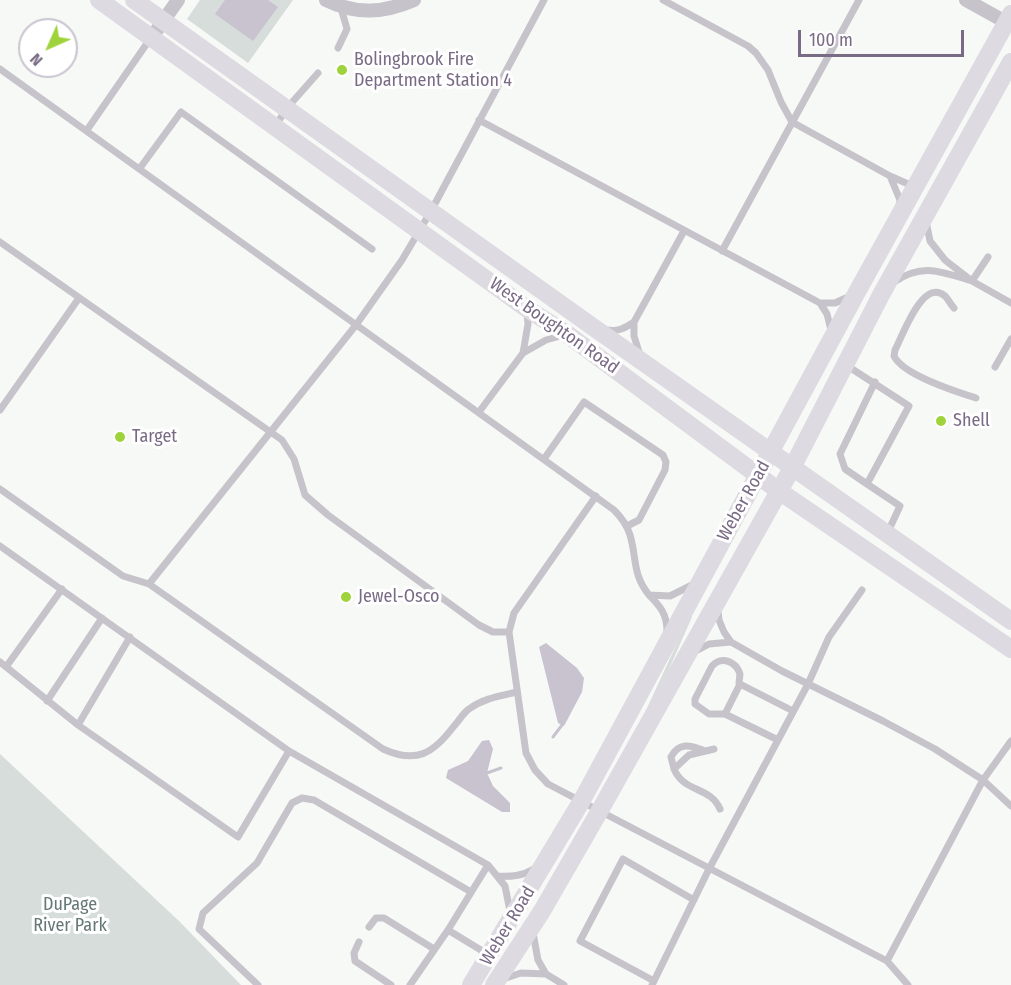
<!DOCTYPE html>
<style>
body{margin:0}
#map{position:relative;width:1011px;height:985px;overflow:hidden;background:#f7f9f7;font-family:"Fira Sans Condensed",sans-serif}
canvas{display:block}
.north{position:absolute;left:18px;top:18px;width:60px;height:60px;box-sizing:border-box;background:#fff;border:2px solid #c9c4ce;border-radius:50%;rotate:225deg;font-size:16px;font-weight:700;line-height:24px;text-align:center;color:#796b85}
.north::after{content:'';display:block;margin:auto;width:21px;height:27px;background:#9fd33c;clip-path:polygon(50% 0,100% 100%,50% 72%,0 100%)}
.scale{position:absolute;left:798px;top:30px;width:166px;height:27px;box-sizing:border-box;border:3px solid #796b85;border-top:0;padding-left:8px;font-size:18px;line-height:21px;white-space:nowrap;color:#796b85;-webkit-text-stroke:4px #fff;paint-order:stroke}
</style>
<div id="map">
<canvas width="1011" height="985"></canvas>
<div class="north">N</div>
<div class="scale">100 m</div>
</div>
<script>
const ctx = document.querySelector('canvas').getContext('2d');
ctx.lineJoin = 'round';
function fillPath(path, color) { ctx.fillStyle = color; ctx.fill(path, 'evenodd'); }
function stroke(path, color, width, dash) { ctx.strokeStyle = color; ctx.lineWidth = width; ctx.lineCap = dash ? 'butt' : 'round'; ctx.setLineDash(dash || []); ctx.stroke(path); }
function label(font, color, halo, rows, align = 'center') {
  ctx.font = font + ' "Fira Sans Condensed",sans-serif'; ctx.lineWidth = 6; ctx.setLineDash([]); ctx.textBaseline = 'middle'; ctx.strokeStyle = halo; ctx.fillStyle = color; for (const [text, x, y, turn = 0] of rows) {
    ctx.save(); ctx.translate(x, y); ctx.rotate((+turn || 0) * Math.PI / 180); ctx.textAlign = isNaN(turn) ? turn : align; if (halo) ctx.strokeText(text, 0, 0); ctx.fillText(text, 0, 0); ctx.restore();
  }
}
fillPath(new Path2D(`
 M200 0H293L248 63 187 19Z
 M690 615 692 617 658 694 642 719Z
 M0 754 179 921 241 985H0Z`), '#d6dddb');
fillPath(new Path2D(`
 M225 0H268L278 7 253 41 215 14Z
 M546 643 577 668 584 678 582 692 564 726 558 723 539 647Z
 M489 740 493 749 487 773 493 786 510 803V812H502L446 778 448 770 468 761 482 741Z`), '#c8c3cf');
stroke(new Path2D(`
 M553 737 562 725
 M487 773 501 768`), '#c8c3cf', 3);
stroke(new Path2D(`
 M663 0 748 46 756 53 768 70 781 102 792 122 890 176
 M338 48 347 29 341 8
 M0 69 614 510C621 517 627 525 630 535 637 558 632 574 649 595
 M479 120 820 303
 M276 125 287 108 318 73
 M87 130 150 39
 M140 168 181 112 372 249
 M899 206 900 200 890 176 915 187
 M0 242 282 440 294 459 305 495 328 515 479 625 493 632H509
 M722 251 859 0
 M988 257 972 281 1011 303
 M894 282C923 262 942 272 972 281L945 260 930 241 926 221
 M954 308C951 305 948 299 945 296 923 277 903 335 895 350L894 356C903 375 957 392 976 398
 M527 313 528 324 523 353 546 340 564 335
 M634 322 684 231
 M607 330C618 332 625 328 634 322V336L640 355
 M831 330 827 314 820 303H835L850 296
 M846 365 909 406 867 484 900 506 887 534
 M995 367 1011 339
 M0 410 79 298
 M479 412 523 353
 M544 459 584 402 663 455 666 462 665 470 639 520 627 526
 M867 484 845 469 840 454 875 382
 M0 489 123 576 149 584 383 749C416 764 433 754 454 726 459 721 463 713 469 709 484 698 500 696 517 692
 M596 496 514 613 509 632 526 753 535 770 548 784 887 961 908 985
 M0 546 289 751 488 865 497 876
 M149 584 356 325 402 260 431 211 544 0
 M718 610 719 620 724 632 731 642 782 671 883 721 935 749 983 780 1011 806
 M667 631C667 614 660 606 649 595L670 596 692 585
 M694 652 709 644 731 642
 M0 662 78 725 238 837 289 751
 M6 667 62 589
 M740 684 793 711
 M47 701 102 618
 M725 714 740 684 739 683 740 674C736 662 722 655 712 666L695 699V704L709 714H725L778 740
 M78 725 130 637
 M714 749 689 755 674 769C684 793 710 786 720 809
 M674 769 671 757C679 742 690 745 703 750
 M510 911 505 886 497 876C511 877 522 876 534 869
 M369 927 376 918H384L434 949
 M448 930 489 955
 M359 942 354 953 355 961 391 985
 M887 961 983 780 1011 741
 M546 974 564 985
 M503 979 521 973 546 974 538 960 533 933
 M654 981 580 941 623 859 694 900
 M258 985 199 929 203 913 257 863 292 803 302 798 314 800 471 892
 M410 985 448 930 488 865
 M652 985 709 869 808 684 829 637 862 590`), '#c7c3ca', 7);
stroke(new Path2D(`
 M326 0C356 15 384 13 414 0
 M966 0 1011 25
 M152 37 178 0`), '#c7c3ca', 14);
stroke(new Path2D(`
 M99 0 526 308 567 334 779 491 1011 649
 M134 0 593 327 1011 621
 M471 985 581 802 857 292 1011 14
 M494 985 542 911 599 812 792 468 882 293 1011 62`), '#dedae1', 18);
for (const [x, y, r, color] of [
 [342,70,6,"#9fd33c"],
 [941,421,6,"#9fd33c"],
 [120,437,6,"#9fd33c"],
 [346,597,6,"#9fd33c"]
]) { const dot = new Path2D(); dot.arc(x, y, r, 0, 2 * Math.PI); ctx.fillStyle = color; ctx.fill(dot); stroke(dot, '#fff', 2); }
label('18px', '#796b85', '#fff', [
 ["Bolingbrook Fire",354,60],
 ["Department Station 4",354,81],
 ["Shell",953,421],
 ["Target",132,437],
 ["Jewel-Osco",358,597]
], 'left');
label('18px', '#796b85', '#fff', [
 ["West Boughton Road",554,326,35],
 ["Weber Road",744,501,-61],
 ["Weber Road",508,926,-59]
]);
label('18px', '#657776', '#fff', [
 ["DuPage",70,905],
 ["River Park",70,926]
]);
</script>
